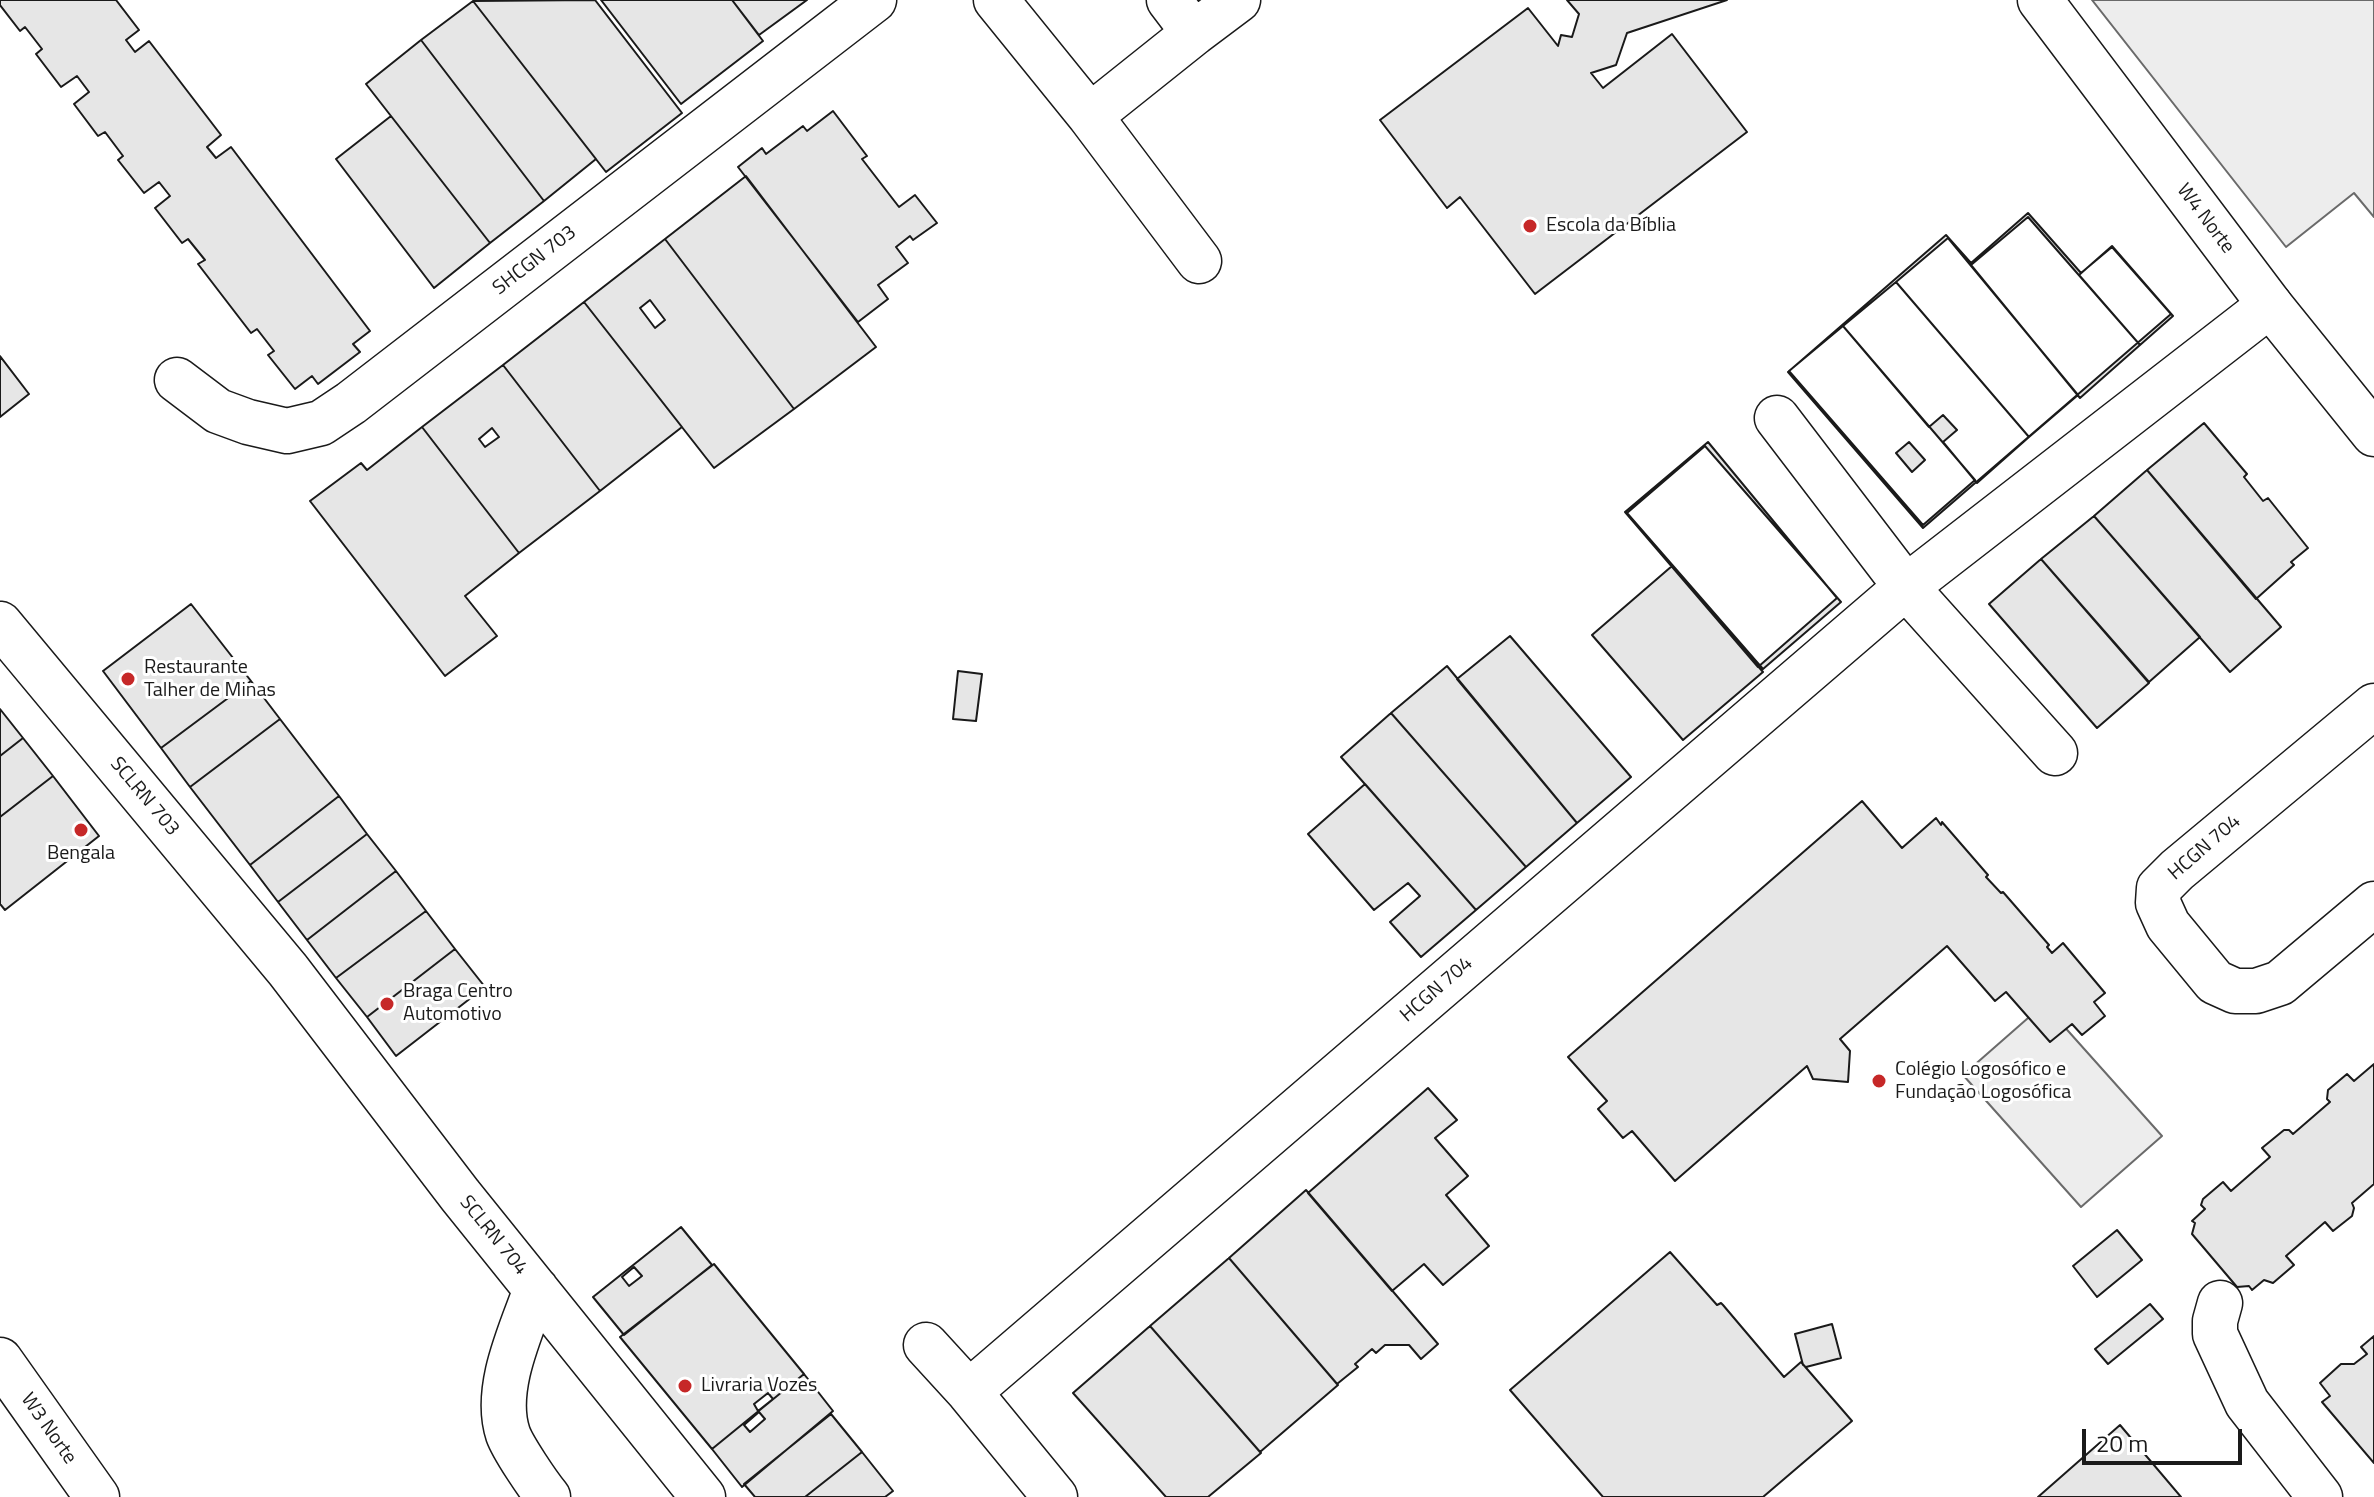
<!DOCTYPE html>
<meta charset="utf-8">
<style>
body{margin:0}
#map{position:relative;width:2374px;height:1497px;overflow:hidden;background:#fff;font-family:"Titillium Web",sans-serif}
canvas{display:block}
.scale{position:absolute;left:2082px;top:1429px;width:160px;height:36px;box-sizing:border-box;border:4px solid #1a1a1a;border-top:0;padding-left:10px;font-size:24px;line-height:28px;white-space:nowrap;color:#1a1a1a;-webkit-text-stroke:6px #fff;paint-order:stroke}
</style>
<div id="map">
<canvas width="2374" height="1497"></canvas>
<div class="scale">20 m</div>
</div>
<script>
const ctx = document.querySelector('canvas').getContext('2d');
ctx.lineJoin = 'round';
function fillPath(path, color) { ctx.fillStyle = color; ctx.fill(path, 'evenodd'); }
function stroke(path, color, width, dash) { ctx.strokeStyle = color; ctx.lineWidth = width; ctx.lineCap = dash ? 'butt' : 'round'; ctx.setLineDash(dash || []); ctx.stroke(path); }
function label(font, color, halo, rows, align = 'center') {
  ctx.font = font + ' "Titillium Web",sans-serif'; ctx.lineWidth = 6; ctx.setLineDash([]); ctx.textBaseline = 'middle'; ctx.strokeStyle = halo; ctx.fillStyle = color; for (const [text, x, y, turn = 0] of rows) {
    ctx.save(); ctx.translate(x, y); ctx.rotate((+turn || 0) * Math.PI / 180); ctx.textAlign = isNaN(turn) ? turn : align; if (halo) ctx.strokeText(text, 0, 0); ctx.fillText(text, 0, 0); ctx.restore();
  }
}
const green = new Path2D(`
 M2092 0H2374V217L2354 193 2286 247Z
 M2044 1004 2162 1136 2081 1207 1963 1075Z`);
fillPath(green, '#ededed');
stroke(green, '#6a6a6a', 2);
const building = new Path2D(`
 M0 0H116L139 30 126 40 135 52 149 41 221 135 207 147 216 158 231 147 370 331 353 344 360 352 318 384 312 376 295 389 268 355 274 351 257 329 251 333 198 264 205 260 188 239 182 243 155 208 170 196 159 182 144 193 118 160 123 156 105 132 98 136 74 104 89 92 77 76 61 87 36 54 42 49 25 27 20 31 0 5Z
 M595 0 682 113 606 172 473 1Z
 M601 0H732L763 41 681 104Z
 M732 0H807L759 35Z
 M1567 0H1727L1627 33 1616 65 1591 73 1603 88 1672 34 1747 132 1535 294 1460 197 1447 208 1380 120 1528 8 1558 46 1561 35 1572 37 1579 14Z
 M473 1 596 159 544 201 421 40Z
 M421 40 544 201 490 243 366 84Z
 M833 111 867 156 862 159 899 207 915 195 937 223 913 240 910 236 896 247 908 263 878 285 888 299 858 322 738 167 762 148 766 154 803 126 807 131Z
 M391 116 490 243 434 288 336 159Z
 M746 176 876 347 794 409 665 239Z
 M2028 213 2081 273 2112 247 2171 314 1923 528 1788 372 1946 235 1971 263Z
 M2028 217 2140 345 2080 398 1971 265Z
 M1948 238 2078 395 2029 437 1896 282Z
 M665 239 794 409 714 468 584 302ZM650 300 665 320 655 328 640 308Z
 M2112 246 2173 316 2140 345 2079 275Z
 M1896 282 2029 437 1977 483 1943 442 1957 430 1943 415 1929 427 1843 326Z
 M584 302 682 427 600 491 503 365Z
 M1843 326 1975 480 1923 525 1789 371ZM1909 442 1925 460 1912 472 1896 453Z
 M0 356 29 394 0 417Z
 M503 365 600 491 519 553 422 427ZM492 428 499 437 485 447 479 439Z
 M2204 423 2247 474 2244 477 2263 501 2268 498 2308 548 2291 562 2294 565 2256 599 2147 470Z
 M422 427 519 553 465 596 497 636 445 676 310 501 361 463 367 470Z
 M1708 442 1837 598 1758 667 1625 512Z
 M1705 446 1841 602 1763 669 1627 513Z
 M2147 470 2281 627 2230 672 2094 516Z
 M2094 516 2200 637 2149 682 2041 559Z
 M2041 559 2149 683 2097 728 1989 604Z
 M1672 566 1763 672 1683 740 1592 635Z
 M191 604 251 681 161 748 103 671Z
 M1510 636 1631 777 1577 823 1457 679Z
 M1447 666 1577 823 1526 867 1391 713Z
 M958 671 982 674 976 721 953 719Z
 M251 681 280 719 190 787 161 748Z
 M0 709 23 738 0 756Z
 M1391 713 1526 867 1476 910 1341 757Z
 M280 719 339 796 250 865 190 787Z
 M23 738 53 776 0 817V756Z
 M53 776 99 836 5 910 0 904V817Z
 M1365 784 1476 910 1421 957 1390 922 1420 896 1408 883 1374 910 1308 834Z
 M339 796 367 834 278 902 250 865Z
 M1862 801 1902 848 1936 818 1941 825 1942 822 1988 875 1986 877 2001 893 2003 892 2049 945 2047 947 2052 953 2063 943 2105 993 2094 1002 2105 1016 2082 1035 2072 1024 2050 1042 2006 992 1995 1001 1947 946 1840 1039 1850 1051 1848 1082 1813 1079 1807 1066 1675 1181 1632 1131 1623 1138 1598 1109 1607 1101 1568 1057Z
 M367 834 396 871 307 940 278 902Z
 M396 871 426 911 336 978 307 940Z
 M426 911 455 949 367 1017 336 978Z
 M455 949 485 987 396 1056 367 1017Z
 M2374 1064V1184L2352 1203 2354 1208 2352 1216 2333 1231 2325 1222 2286 1256 2294 1265 2273 1283 2264 1280 2252 1290 2249 1286 2237 1287 2192 1234 2195 1223 2192 1221 2205 1209 2201 1205 2203 1199 2223 1182 2231 1191 2270 1157 2262 1148 2284 1130H2289L2293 1134 2330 1102 2327 1099 2328 1090 2347 1074 2354 1081Z
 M1428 1088 1457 1120 1435 1138 1468 1176 1446 1195 1489 1246 1443 1285 1424 1264 1392 1291 1308 1193Z
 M1306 1190 1438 1344 1421 1359 1409 1345H1385L1376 1353 1372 1349 1355 1364 1358 1367 1337 1384 1229 1258Z
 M681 1227 712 1265 624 1335 593 1297ZM634 1267 642 1276 629 1286 622 1277Z
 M2117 1230 2142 1260 2097 1297 2073 1266Z
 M1670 1252 1717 1305 1721 1303 1723 1305 1784 1377 1801 1362 1852 1421 1763 1497H1603L1510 1390Z
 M1229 1258 1338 1385 1260 1452 1150 1326Z
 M714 1264 804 1374 712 1449 620 1337ZM768 1393 773 1399 758 1411 754 1404Z
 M2150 1304 2163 1319 2108 1364 2095 1349Z
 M1832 1324 1841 1358 1806 1367 1803 1365 1795 1334Z
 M1150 1326 1261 1453 1208 1497H1166L1073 1393Z
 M2374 1336V1463L2322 1402 2330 1396 2320 1383 2341 1364H2354L2367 1354 2361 1347Z
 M804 1374 833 1411 742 1487 712 1449ZM759 1412 765 1419 750 1432 744 1425Z
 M831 1414 862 1452 805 1497H755L744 1484Z
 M2120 1425 2181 1497H2038Z
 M862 1452 893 1491 885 1497H805Z`);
fillPath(building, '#e6e6e6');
stroke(building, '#1a1a1a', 2);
const minor = new Path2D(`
 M996 0 1090 116
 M1169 0 1194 33 1090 116 1199 261
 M1194 33 1238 0
 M177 380 218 411 248 422 287 431 321 423 351 403 874 0
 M1777 418 1906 587 2055 753
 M0 624 288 970 460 1195 703 1497
 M2374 706 2177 870 2159 888 2158 903 2168 925 2215 982 2235 991H2256L2280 983 2374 904
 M536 1289C521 1331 493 1389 508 1434 513 1448 538 1485 548 1497
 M2220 1303 2215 1321V1334L2247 1403 2320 1497
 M926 1345 969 1392
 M1055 1497 969 1392 1906 587 2270 305`);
const major = new Path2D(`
 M2040 0 2270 305 2374 434
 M0 1360 97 1497`);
stroke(minor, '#1a1a1a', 47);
stroke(major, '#1a1a1a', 47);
stroke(minor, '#fff', 44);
stroke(major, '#fff', 44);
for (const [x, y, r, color] of [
 [1530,226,8,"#c62828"],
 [128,679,8,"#c62828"],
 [81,830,8,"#c62828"],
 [387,1004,8,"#c62828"],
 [1879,1081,8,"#c62828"],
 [685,1386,8,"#c62828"]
]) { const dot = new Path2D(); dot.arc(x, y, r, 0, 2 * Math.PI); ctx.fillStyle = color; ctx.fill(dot); stroke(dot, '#fff', 3); }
label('20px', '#1a1a1a', '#fff', [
 ["W4 Norte",2205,219,53],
 ["SHCGN 703",535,261,-38],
 ["SCLRN 703",144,797,50],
 ["HCGN 704",2205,848,-41],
 ["HCGN 704",1437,990,-41],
 ["SCLRN 704",493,1236,51],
 ["W3 Norte",48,1429,55]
]);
label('20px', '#1a1a1a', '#fff', [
 ["Escola da Bíblia",1546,226],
 ["Restaurante",144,668],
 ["Talher de Minas",144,691],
 ["Bengala",81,854,"center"],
 ["Braga Centro",403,992],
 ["Automotivo",403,1015],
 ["Colégio Logosófico e",1895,1070],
 ["Fundação Logosófica",1895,1093],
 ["Livraria Vozes",701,1386]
], 'left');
</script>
